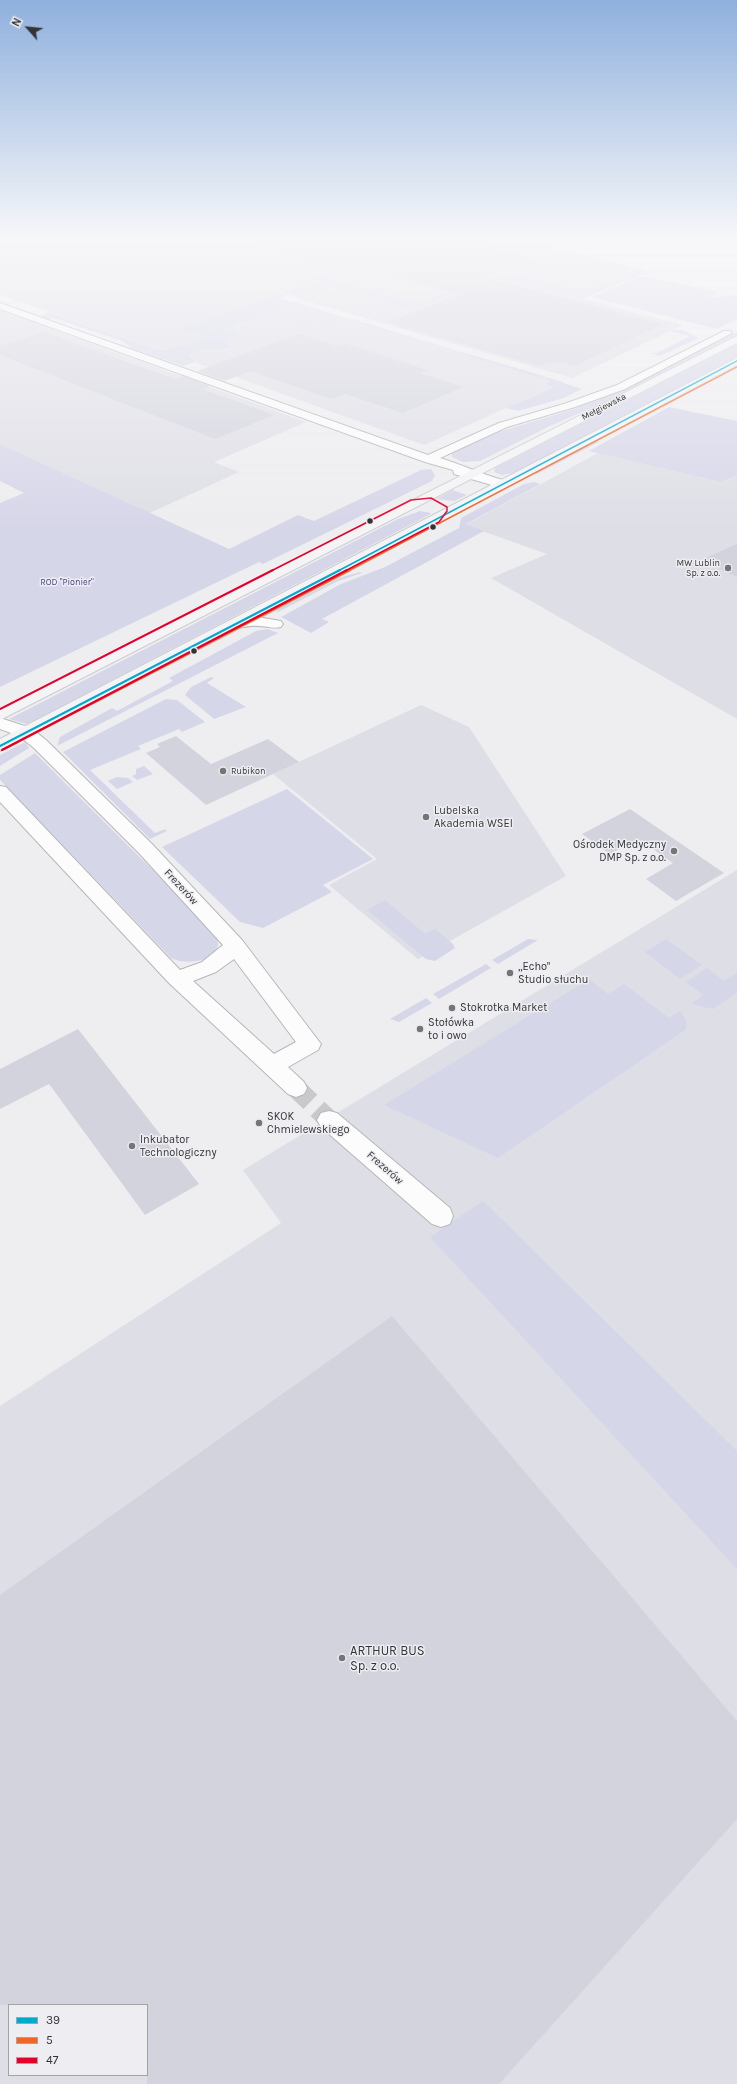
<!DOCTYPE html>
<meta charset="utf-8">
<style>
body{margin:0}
#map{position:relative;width:737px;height:2084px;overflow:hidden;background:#eeeef1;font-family:Karla,sans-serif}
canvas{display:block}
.legend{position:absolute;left:8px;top:2004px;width:140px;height:72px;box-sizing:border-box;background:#ededf2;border:1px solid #a3a3a6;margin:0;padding:5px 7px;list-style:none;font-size:12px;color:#333435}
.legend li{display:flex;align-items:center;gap:8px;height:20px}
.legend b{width:20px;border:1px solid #a3a3a6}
.north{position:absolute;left:8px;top:8px;width:40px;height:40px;-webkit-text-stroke:3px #ededf2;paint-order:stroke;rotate:297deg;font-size:11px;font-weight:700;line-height:16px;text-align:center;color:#333435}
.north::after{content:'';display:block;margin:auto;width:14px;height:18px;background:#333435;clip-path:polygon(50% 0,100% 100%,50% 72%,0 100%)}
</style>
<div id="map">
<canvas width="737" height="2084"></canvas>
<ul class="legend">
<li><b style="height:5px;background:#00a9ce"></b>39</li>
<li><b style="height:5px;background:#f26522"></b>5</li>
<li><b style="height:5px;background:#e4002b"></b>47</li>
</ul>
<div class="north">N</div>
</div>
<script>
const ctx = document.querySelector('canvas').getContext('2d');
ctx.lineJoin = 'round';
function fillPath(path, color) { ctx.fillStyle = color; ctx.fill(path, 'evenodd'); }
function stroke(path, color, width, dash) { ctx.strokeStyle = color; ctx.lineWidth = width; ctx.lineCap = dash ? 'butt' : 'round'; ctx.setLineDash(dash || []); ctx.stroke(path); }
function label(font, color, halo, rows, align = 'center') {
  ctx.font = font + ' Karla,sans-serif'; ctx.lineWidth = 3; ctx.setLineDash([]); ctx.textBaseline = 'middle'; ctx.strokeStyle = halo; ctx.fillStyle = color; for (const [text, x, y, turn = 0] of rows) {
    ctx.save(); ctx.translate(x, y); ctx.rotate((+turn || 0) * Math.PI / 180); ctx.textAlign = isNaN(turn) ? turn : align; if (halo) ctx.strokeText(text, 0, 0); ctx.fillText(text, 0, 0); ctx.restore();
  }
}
fillPath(new Path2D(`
 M0 238H579L552 248 650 271 582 299 683 325 572 378 296 298 333 285 321 281 181 328 205 337 163 351 0 295Z
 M294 302 354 320 564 382 424 445 169 353 226 333 216 329Z
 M0 310 306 422 214 462 239 472 150 513 0 444Z
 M598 453 721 482 737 475V719L491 578 547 554 465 525Z
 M421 705 469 727 566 876 418 959 329 885 377 859 273 774Z
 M737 870V2084H0V1406L281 1223 243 1170ZM9 2005H147V2075H9Z`), '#dedee6');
fillPath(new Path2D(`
 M532 256 546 260 534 262 538 263 528 267 514 263Z
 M514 274 587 292 630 275 636 276 582 299 495 278 409 309 392 308 397 305 331 287 300 298 288 294 279 298 326 312 327 315 308 324 300 323 302 321 306 322 321 317 317 315 323 313 295 304 223 329 239 334 228 338 232 340 227 344 232 347C218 352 201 345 189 355V357L195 362 183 366 131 348 122 341 53 318 48 319 40 317 48 312 163 351 205 337 180 328 320 281 311 278 317 276 407 301 423 302 492 277Z
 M638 277H647L718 292 711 296C722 299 726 294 737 296V319L717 329 592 297Z
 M334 319H352L417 339 408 341 412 339 346 319 341 321 337 320 320 326 322 328 316 327Z
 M672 330H683L699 338 660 356 650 353H657L690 336 672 332Z
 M737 332V336L601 404 548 427 480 461 463 462 452 457V453L457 450 488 435 571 410 600 399Z
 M737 344V357L513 473 502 475 494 472 495 468Z
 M467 354 544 376 541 378 464 355Z
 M549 378 582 389 564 398 518 411 506 408 554 387 545 384 550 381 546 379Z
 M669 407 737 421V475L721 482 589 451Z
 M595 441 599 442 535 475 537 472Z
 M0 444 229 549 298 515 314 521 421 470 431 469 435 475 432 481 263 564 259 562 0 687V503L24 493 0 481Z
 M534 482 540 484 466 524 484 531 322 619 329 622 311 633 281 617 341 584 385 567 459 528 461 518 524 484Z
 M452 490 467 495 454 501 436 499Z
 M420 511 431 513 429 515 27 724 9 719 398 519Z
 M360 572 362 573 338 581 276 613 279 609 339 578Z
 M267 629 278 633 57 746 60 737 112 708 117 711 173 681 169 678 256 631Z
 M211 677 214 678 207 683 246 707 214 719 185 695 191 687Z
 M166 699 177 700 205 722 182 732 179 729 138 746 141 749 90 770 155 833 165 829 167 831 150 839 63 752Z
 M25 742 29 748 0 766V755Z
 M35 753 213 930C215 934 217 938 218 942 219 963 184 965 171 958L0 780V775Z
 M144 766 153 774 137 780 132 776 136 774V769Z
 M117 777 128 778 133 782 117 789 108 781Z
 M287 789 373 859 323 885 332 892 263 928 240 922 162 847Z
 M385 900 425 934 435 929 453 944 455 948 435 961 426 959 367 910Z
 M528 939 538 940 498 964 492 960Z
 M666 939 702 965 680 979 645 952Z
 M486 964 491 968 439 999 433 994Z
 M707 968 724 981 737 973V993L713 1009 691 1004 703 995 686 982Z
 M589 979 608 994 624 984 669 1018 680 1011 686 1020 687 1025 685 1030 498 1158 384 1105Z
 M426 998 432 1003 399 1022 390 1019Z
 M483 1201 737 1451V1569L430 1237Z`), '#d6d6e9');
fillPath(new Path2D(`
 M291 238H453L529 256 510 263 516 265 481 277 663 324 574 366 563 362 546 363 539 366 388 322 460 294 336 261 325 264 261 247Z
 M44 332 175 379 183 376 210 386 202 389 274 415 215 439 0 355V346Z
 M299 334 337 346 344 343 427 370 419 373 463 387 403 413 345 394 331 399 251 371 224 381 197 371Z
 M737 544V577L701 560Z
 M176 736 211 764 268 739 299 762 206 805 146 753 160 747 157 744Z
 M630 809 724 873 676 901 646 879 673 863 638 839 610 854 582 834Z
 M78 1029 199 1184 145 1215 49 1084 0 1109V1069Z
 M392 1316 737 1721V1819L499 2084H147V2005H0V1595Z`), '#d3d3de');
stroke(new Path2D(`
 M296 1088 329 1120`), '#c9c9cb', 20, [20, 10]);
const minor = new Path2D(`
 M0 303 428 455 499 423 567 403 617 385 724 331H730L732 333 625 389 575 407 507 427 440 458C463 465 483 475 506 481L508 484 502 488 454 474 453 470 425 462 0 309Z
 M257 617 281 621 283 624 281 627C273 629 266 626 258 626 249 625 241 629 232 627L230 624 232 621Z
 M0 718 31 728 46 740 152 844 242 940 321 1044 318 1050 288 1067 304 1082 307 1088 304 1094 296 1097 288 1094 169 983 0 802V786L6 787 180 970 202 962 223 945 138 852 34 748 19 736 0 729ZM234 959 296 1042 274 1054 193 981 216 972Z
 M329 1111 337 1113 450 1208 453 1216 450 1224 441 1227 432 1224 321 1127 317 1120 321 1113Z`);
const major = new Path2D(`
 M737 336V343L0 720V709Z
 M737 358V365L273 611 0 751V739Z`);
stroke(minor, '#b7b7b9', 2);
stroke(major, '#ccccce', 2);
fillPath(minor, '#fcfcfd');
fillPath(major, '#f4f4f7');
stroke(new Path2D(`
 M338 571 737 361`), '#00a9ce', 1.5);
stroke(new Path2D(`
 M0 746 340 570`), '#00a9ce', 2);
stroke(new Path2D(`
 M348 571 737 367`), '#f26522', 1.5);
stroke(new Path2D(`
 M2 750 350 570`), '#f26522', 2);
stroke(new Path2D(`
 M271 571 411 500 431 498 447 507V511L439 522 345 571`), '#e4002b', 1.5);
stroke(new Path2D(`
 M0 709 273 570
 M2 750 347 570`), '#e4002b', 2);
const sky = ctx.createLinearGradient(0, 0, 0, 529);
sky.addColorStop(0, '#8fb0dd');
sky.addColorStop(0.45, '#f7f7f9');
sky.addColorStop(1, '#f7f7f900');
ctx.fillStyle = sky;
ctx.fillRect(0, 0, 737, 529);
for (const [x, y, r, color] of [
 [370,521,3.5,"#333435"],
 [433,527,3.5,"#333435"],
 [728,568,4,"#747577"],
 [194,651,3.5,"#333435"],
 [223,771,4,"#747577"],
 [426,817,4,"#747577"],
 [674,851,4,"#747577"],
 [510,973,4,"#747577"],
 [452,1008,4,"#747577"],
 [420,1029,4,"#747577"],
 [259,1123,4,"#747577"],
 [132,1146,4,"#747577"],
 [342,1658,4,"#747577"]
]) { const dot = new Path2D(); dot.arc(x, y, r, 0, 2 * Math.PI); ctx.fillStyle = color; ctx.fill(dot); stroke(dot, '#ededf2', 1.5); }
label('9px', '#333435', '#ededf2', [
 ["Mełgiewska",604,407,-27]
]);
label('9px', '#333435', '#ededf2', [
 ["MW Lublin",720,563],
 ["Sp. z o.o.",720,573],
 ["Rubikon",231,771,"left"]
], 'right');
label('9px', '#4a4583', '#ededf2', [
 ["ROD \"Pionier\"",67,582]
]);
label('11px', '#333435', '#ededf2', [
 ["Lubelska",434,811],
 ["Akademia WSEI",434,824],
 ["Ośrodek Medyczny",666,845,"right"],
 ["DMP Sp. z o.o.",666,858,"right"],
 [",,Echo''",518,967],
 ["Studio słuchu",518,980],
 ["Stokrotka Market",460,1008],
 ["Stołówka",428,1023],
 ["to i owo",428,1036],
 ["SKOK",267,1117],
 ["Chmielewskiego",267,1130],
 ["Inkubator",140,1140],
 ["Technologiczny",140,1153]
], 'left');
label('11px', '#333435', '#ededf2', [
 ["Frezerów",181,887,47],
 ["Frezerów",385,1168,41]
]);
label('13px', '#333435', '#ededf2', [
 ["ARTHUR BUS",350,1651],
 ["Sp. z o.o.",350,1666]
], 'left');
</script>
